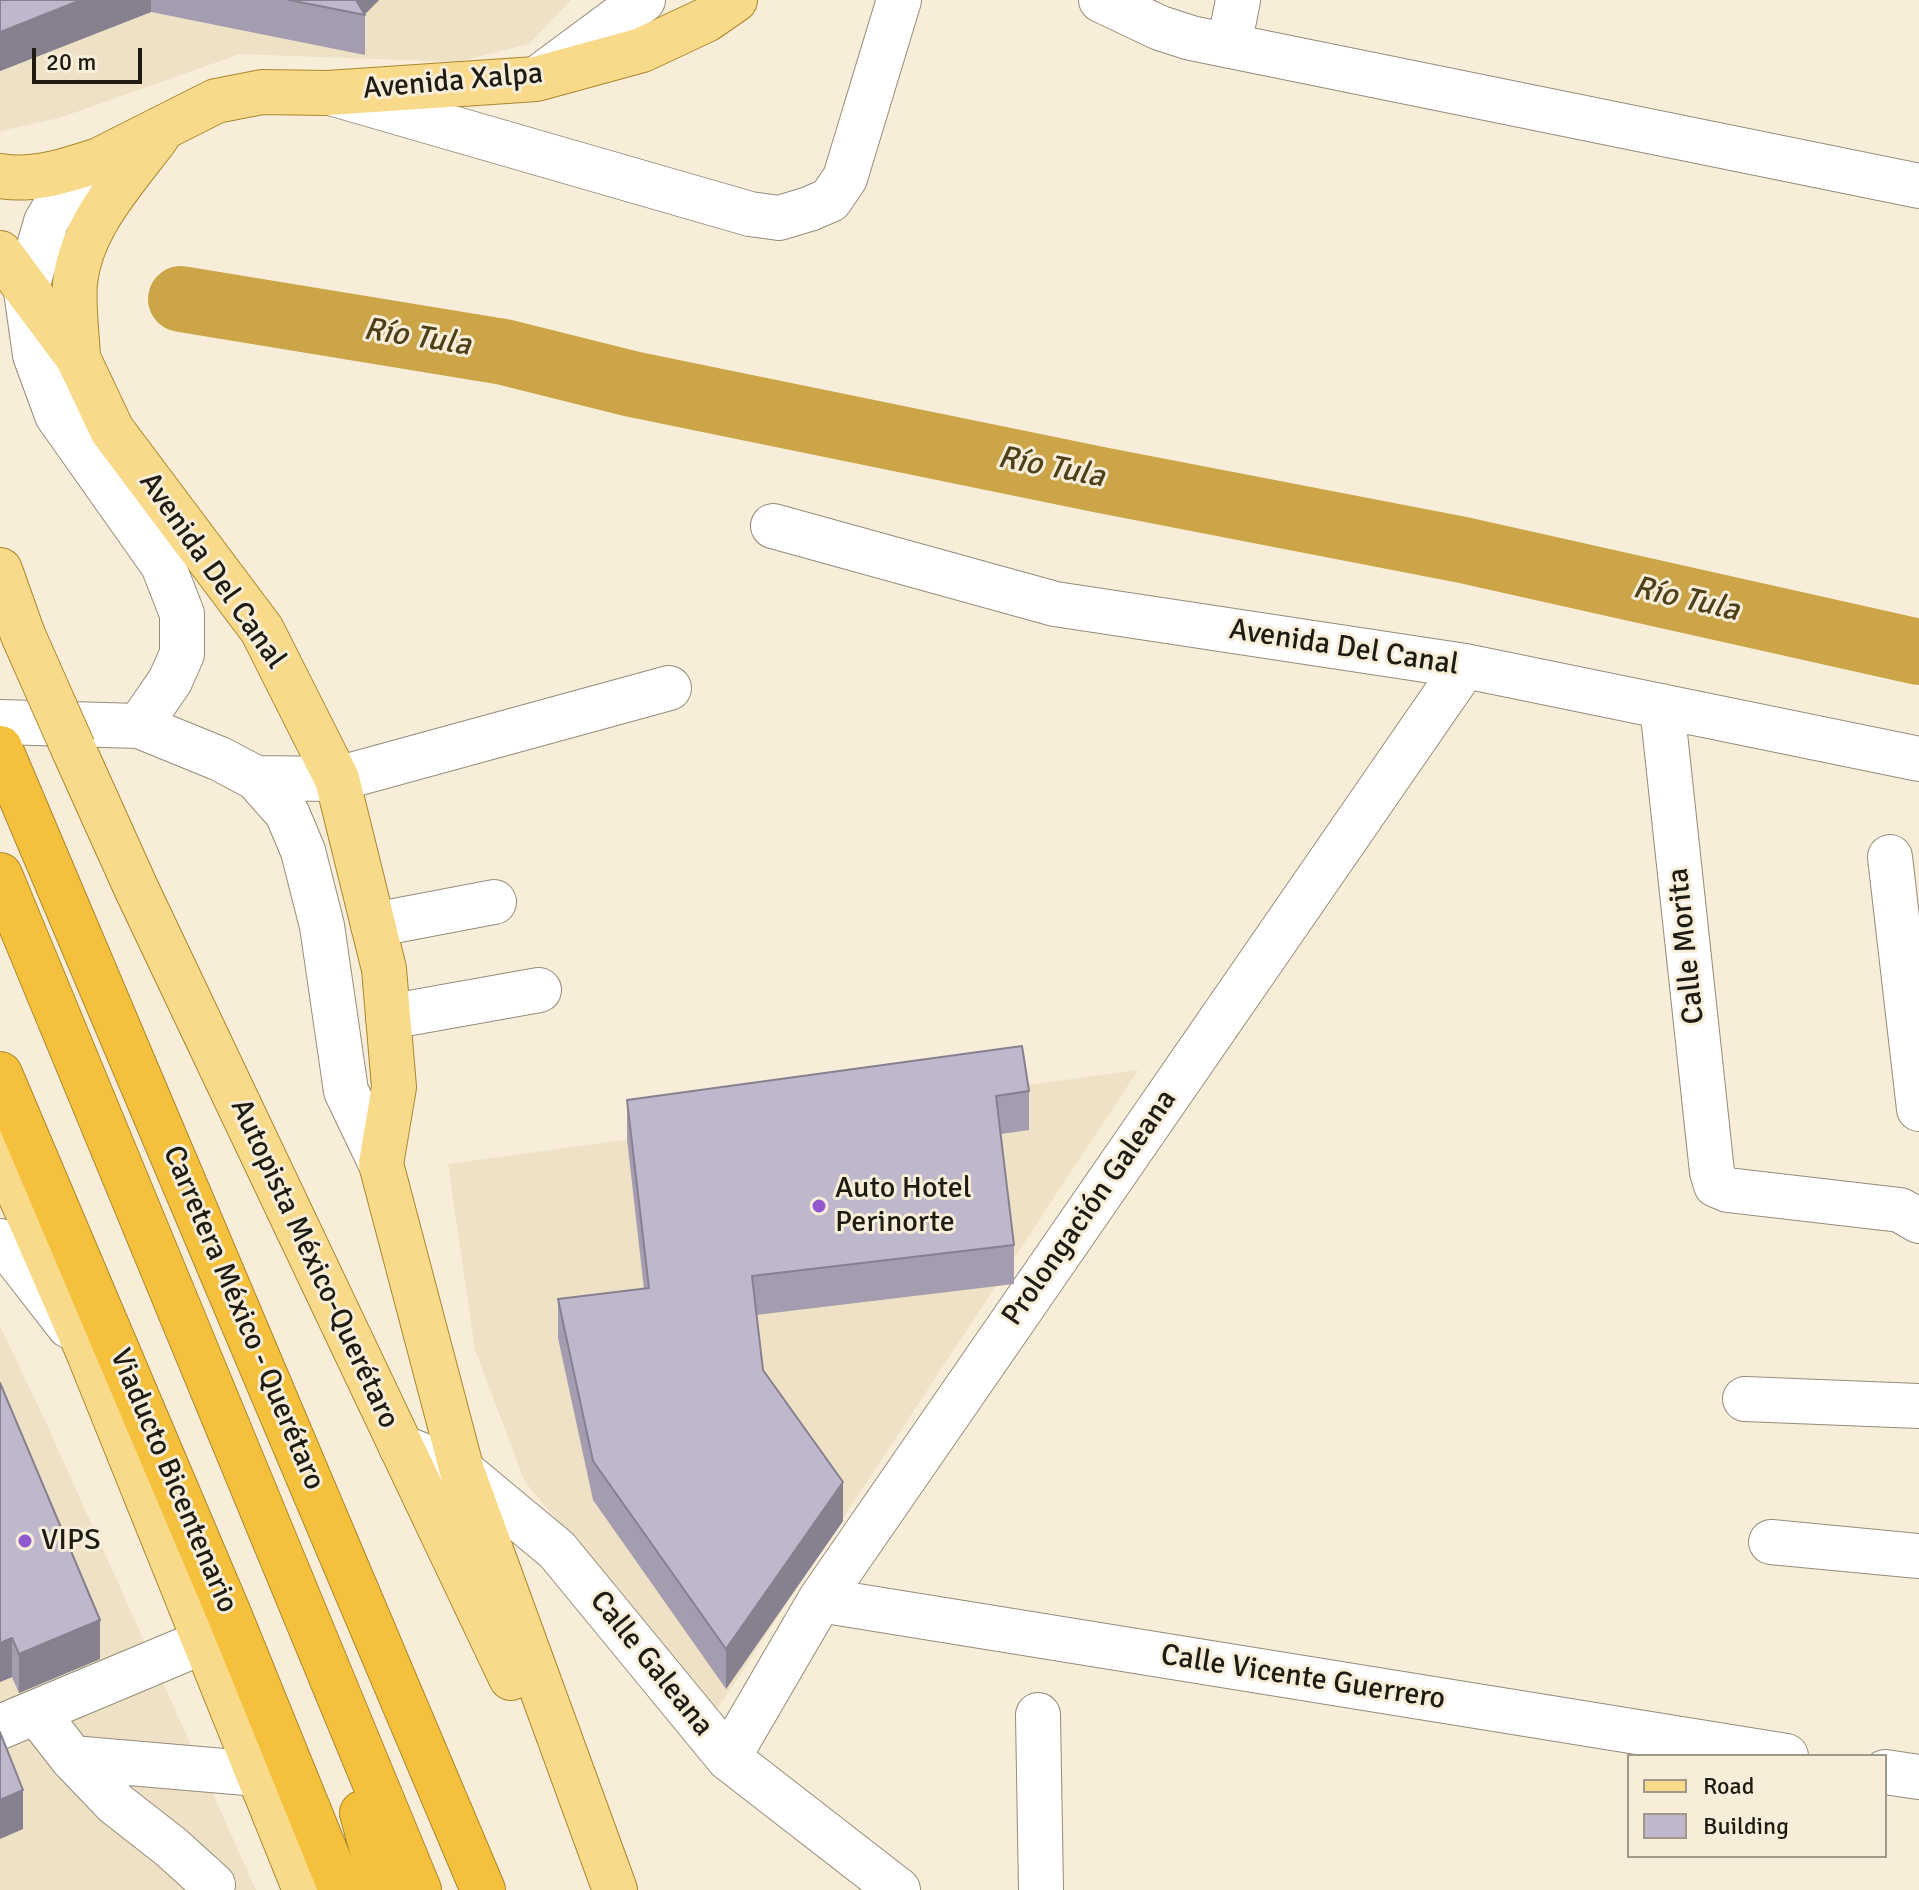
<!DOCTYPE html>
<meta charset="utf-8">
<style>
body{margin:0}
#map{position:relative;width:1919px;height:1890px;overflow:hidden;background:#f7edd8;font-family:Signika,sans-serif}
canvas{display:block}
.legend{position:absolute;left:1627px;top:1754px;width:260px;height:104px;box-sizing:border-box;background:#f7edd8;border:2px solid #a09989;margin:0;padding:10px 14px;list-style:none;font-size:24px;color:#1e1b13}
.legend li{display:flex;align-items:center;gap:16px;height:40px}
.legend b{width:40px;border:2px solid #a09989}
.scale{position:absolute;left:32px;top:48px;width:110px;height:36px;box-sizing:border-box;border:4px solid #1e1b13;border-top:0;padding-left:10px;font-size:24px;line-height:28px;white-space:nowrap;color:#1e1b13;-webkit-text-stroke:6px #f7edd8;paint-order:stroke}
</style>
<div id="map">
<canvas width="1919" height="1890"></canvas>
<ul class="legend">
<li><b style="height:10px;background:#f9da8a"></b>Road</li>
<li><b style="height:22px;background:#bfb7cc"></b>Building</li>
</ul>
<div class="scale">20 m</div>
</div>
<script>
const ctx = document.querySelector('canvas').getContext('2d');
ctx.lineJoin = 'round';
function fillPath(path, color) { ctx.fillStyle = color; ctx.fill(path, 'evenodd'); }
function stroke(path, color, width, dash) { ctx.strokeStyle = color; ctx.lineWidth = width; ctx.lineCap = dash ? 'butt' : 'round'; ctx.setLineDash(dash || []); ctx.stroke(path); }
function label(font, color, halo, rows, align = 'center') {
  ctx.font = font + ' Signika,sans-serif'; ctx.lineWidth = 6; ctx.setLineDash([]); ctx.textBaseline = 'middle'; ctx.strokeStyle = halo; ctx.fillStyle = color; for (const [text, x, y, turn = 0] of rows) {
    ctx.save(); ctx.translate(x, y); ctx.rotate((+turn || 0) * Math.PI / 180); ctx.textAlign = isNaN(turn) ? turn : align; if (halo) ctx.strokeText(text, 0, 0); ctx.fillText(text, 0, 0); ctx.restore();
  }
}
fillPath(new Path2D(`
 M0 0H571L529 44 456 62 240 54 59 118 0 131Z
 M1138 1070 716 1711 525 1482 475 1350 448 1164Z
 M0 1326 48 1427 256 1890H0Z`), '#eee1c5');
stroke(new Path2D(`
 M181 299 504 352 632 384 1101 480 1463 550 1919 652`), '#cba548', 66);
const minor = new Path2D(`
 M1101 0 1160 28 1191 38 1919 186
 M1229 46 1238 0
 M538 78 643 0
 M334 94 750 214 779 218 809 209 830 200 845 178 899 0
 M78 167 46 222 26 291 35 355 57 415 163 565 182 614V654L170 681 139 726
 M773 526 1055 604 1465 666 1919 759
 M1662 706 1712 1172 1716 1185 1728 1190 1900 1210 1919 1221
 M0 722 139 726 220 759 256 778 287 813 303 851 322 926 346 1091 381 1164
 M256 778 337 779 669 688
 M1890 857 1919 1109
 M373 925 494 902
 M388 1017 539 990
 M0 1241 9 1249 69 1326
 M1745 1399 1919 1406
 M401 1447 462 1471 557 1550 728 1758 898 1890
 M1771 1542 1919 1556
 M820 1600 1786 1756
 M36 1712 72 1758 116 1804 171 1847 213 1885
 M1038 1715 1041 1890
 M0 1727 205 1641
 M72 1758 258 1774
 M728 1758 820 1600 1465 666
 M1885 1772 1919 1777`);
const major = new Path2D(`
 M0 176C33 182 68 170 99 160L216 101 262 92 328 93 536 79 642 50 706 20 735 0
 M0 253 78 358 112 430 262 630 337 779 384 969 394 1087 381 1164 462 1471 615 1890
 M78 358C77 334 73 307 75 283 81 226 124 181 157 137
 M0 570 23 635
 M73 748 136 888 511 1678
 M0 1149 87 1349 305 1890`);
const highway = new Path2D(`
 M0 748 483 1890
 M0 875 419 1890
 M0 1074 229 1614 341 1890
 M362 1813 383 1890`);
stroke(minor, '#958c79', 46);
stroke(major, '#aa872e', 46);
stroke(highway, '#aa872e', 46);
stroke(minor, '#fff', 44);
stroke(major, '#f9da8a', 44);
stroke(highway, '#f5c13c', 44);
const majorBridge = new Path2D(`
 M23 635 73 748`);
stroke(majorBridge, '#aa872e', 46, []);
stroke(majorBridge, '#f9da8a', 44);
fillPath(new Path2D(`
 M0 0H379L365 14V55L151 12 0 71Z
 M1029 1091V1130L1001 1134 1014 1245V1284L756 1315 763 1370 843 1521 726 1689 593 1500 558 1338V1299L644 1289 627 1139V1100Z
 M0 1383 100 1659 19 1693 12 1677 0 1682Z`), '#a49daf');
fillPath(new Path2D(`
 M81 0H151V12L0 71V32Z
 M350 0H379L364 15Z
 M843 1482V1521L726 1689V1649Z
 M100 1620V1659L19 1693V1654Z
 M12 1638V1677L0 1682V1643Z
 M23 1790V1829L0 1839V1800Z`), '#86808f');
const building = new Path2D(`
 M0 0H81L0 32Z
 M289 0H356L365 15Z
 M1022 1046 1029 1091 996 1096 1014 1245 752 1276 763 1370 843 1482 726 1649 593 1461 558 1299 649 1288 627 1100Z
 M0 1383 100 1620 19 1654 12 1638 0 1643Z
 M0 1732 23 1790 0 1800Z`);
fillPath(building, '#bfb7cc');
stroke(building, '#86808f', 2);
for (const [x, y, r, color] of [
 [819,1206,8,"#9158cf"],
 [25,1541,8,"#9158cf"]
]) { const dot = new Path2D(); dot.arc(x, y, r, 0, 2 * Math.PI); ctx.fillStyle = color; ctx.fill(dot); stroke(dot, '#f7edd8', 3); }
label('30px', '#1e1b13', '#f7edd8', [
 ["Avenida Xalpa",453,82,-5],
 ["Avenida Del Canal",212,571,55],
 ["Avenida Del Canal",1344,648,9],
 ["Calle Morita",1687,946,-96],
 ["Prolongación Galeana",1090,1208,-55],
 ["Autopista México-Querétaro",314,1264,65],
 ["Carretera México - Querétaro",243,1318,67],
 ["Viaducto Bicentenario",173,1481,67],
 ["Calle Galeana",651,1664,51],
 ["Calle Vicente Guerrero",1303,1678,9]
]);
label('30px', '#1e1b13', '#f7edd8', [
 ["Auto Hotel",835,1189],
 ["Perinorte",835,1223],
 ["VIPS",41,1541]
], 'left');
label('italic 32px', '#4f3f18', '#f7edd8', [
 ["Río Tula",417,338,9],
 ["Río Tula",1051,468,11],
 ["Río Tula",1686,600,13]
]);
</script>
